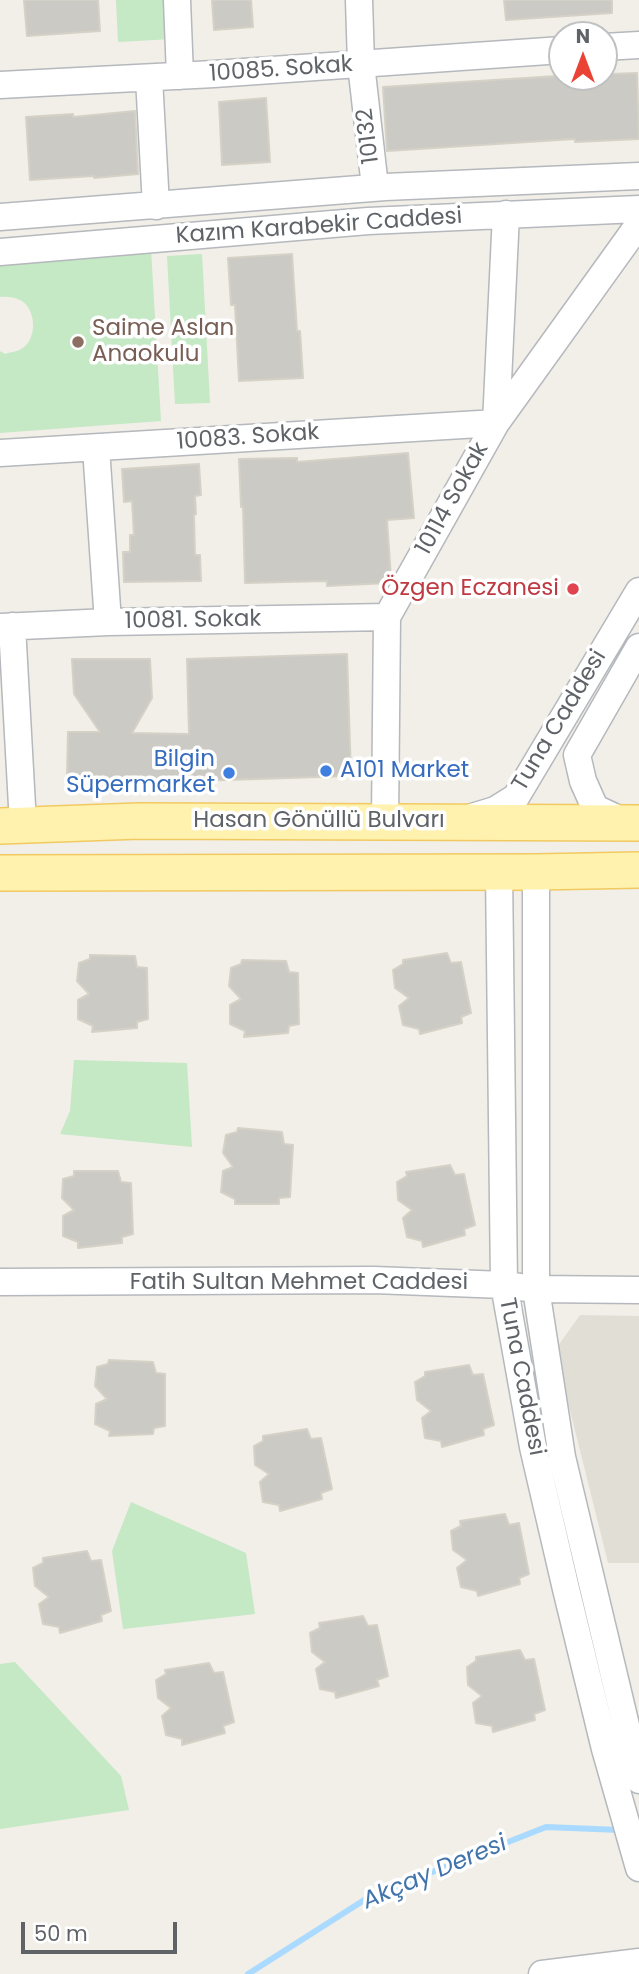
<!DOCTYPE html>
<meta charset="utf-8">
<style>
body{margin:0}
#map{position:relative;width:639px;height:1974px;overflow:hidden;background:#f1efe8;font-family:Poppins,sans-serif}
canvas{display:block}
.north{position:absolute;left:548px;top:21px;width:70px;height:70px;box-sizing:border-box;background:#fff;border:2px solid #bfc1c3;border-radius:50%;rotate:0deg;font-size:19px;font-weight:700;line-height:28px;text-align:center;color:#5f6368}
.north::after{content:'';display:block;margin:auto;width:24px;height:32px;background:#ea4335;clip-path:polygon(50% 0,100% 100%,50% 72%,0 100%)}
.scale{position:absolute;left:21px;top:1922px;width:156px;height:32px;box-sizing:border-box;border:4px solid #5f6368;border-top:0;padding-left:9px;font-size:21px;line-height:24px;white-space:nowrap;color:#5f6368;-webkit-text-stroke:5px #fff;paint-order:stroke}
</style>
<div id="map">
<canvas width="639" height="1974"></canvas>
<div class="north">N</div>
<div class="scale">50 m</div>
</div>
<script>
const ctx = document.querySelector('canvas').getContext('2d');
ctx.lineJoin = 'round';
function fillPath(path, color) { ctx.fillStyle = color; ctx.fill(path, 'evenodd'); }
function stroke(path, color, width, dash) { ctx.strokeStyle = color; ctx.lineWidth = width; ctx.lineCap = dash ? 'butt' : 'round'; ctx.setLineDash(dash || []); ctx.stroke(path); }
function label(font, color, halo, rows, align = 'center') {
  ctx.font = font + ' Poppins,sans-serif'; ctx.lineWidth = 7; ctx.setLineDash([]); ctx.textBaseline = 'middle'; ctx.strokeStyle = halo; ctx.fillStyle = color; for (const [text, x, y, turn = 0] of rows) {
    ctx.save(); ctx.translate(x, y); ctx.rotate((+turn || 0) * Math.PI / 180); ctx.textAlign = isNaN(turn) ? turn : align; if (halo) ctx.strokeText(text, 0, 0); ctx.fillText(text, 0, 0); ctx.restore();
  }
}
fillPath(new Path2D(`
 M580 1315 639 1316V1563H608L555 1350Z`), '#e1ded6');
fillPath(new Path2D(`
 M116 0H170L172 39 118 42Z
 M151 249 161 421 0 433V351L5 354C10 352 17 352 21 349 37 341 37 311 22 301 16 297 6 296 0 297V262Z
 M202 254 210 403 175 404 167 256Z
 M74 1060 187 1063 192 1147 60 1134 70 1111Z
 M131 1502 246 1553 255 1614 123 1629 112 1551Z
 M15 1662 121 1776 129 1810 0 1829V1664Z`), '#c5e8c5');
stroke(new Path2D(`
 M248 1974 369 1897 546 1827 620 1830`), '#aadaff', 6);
const building = new Path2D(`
 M24 0H98L100 31 27 36Z
 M212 0H251L253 27 214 30Z
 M504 0H612V13L506 20Z
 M637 73 639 139 575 142V139L387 151 383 87 557 76 610 77V74Z
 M266 98 270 162 222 165 219 102Z
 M135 111 138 174 94 178V176L30 180 26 117 73 114V117Z
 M292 254 297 331H300L303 378 239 381 235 305H231L228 258Z
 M408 453 414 518 387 520 391 578 388 583 327 586V581L245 583 243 507H241L239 459 297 458V462Z
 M199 464 201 495 195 496 196 514 194 515 195 555H200L201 581 124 582 123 552H130V535H134L132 501 124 502 122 469Z
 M347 654 351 776 164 782 163 793 104 792V778L67 777 68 732H100L74 694 72 659H150L152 698 132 733 189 734 187 659Z
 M447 953 451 963 461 962 471 1013 461 1017 462 1023 420 1034 419 1029 403 1025 399 1006 409 998 395 988 393 970 403 964V960Z
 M90 955 135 956 137 967 147 968 148 1019 137 1022V1028L92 1032 93 1026 78 1019V1000L89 994 77 981 79 963 90 959Z
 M242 960 286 961 289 972 298 973 299 1024 289 1026 288 1033 244 1037 245 1031 230 1024V1005L241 999 229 986 231 968 241 964Z
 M238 1128 282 1132 284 1144 293 1145 290 1197 279 1198V1204H235V1199L221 1192 223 1171 233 1167 223 1153 226 1135 237 1132Z
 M450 1165 455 1175 464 1174 475 1225 464 1229 465 1235 423 1247 422 1241 407 1237 403 1218 412 1210 398 1200 397 1182 407 1176 406 1172Z
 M74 1171H118L121 1182 131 1183 133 1234 122 1237V1243L78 1248V1242L63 1236V1216L74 1210 62 1198 63 1179 74 1176Z
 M109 1360 153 1362 156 1373 165 1374V1426L154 1428 153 1434 109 1436 110 1431 95 1424 96 1404 107 1399 95 1386 97 1367 108 1364Z
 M469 1365 473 1375 483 1374 494 1425 483 1429 484 1435 442 1447 441 1441 425 1438 422 1418 431 1411 417 1400 415 1382 425 1376V1372Z
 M307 1429 311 1439 321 1438 332 1489 321 1493 322 1499 280 1511 279 1505 263 1502 260 1482 269 1474 255 1465 254 1446 263 1441V1436Z
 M505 1514 509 1525 519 1523 529 1574 519 1578 520 1584 478 1596 477 1591 461 1587 457 1568 467 1560 453 1550 451 1531 461 1526 460 1521Z
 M87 1551 91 1561 101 1560 111 1611 101 1615 102 1621 60 1633 59 1627 43 1624 39 1604 49 1597 35 1586 33 1568 43 1563V1558Z
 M363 1616 368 1626 377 1625 388 1676 377 1680 379 1686 336 1698 335 1692 320 1689 316 1669 325 1662 312 1652 310 1633 320 1628 319 1623Z
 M520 1650 525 1660 534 1659 545 1710 534 1714 535 1720 493 1732 492 1726 476 1723 473 1703 482 1696 468 1685 467 1667 476 1661V1657Z
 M209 1663 214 1673 223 1672 234 1722 223 1726 225 1733 182 1745V1739L166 1735 162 1716 171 1708 158 1698 156 1680 166 1674 165 1670Z`);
fillPath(building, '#cccac5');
stroke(building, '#d6d1c6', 2);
const minor = new Path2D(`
 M177 0 180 76
 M359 0 361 64 375 187
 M604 47 639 45
 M149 78 156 206
 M0 85 214 74 562 50
 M0 217 385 187 639 176
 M0 252 368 221 639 209
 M96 448 108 622
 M0 453 496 423 639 224
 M12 626 23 824
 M0 627 108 622 387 617
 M472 817 495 810 516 797 639 591
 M385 821 387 617 496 423 506 214
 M625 822 595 808 583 781 577 755 639 647
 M499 872 504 1285 533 1447 566 1589 605 1749 639 1868
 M536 872V1289L562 1457 639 1780
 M0 1282 374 1280 504 1285 536 1289 639 1290
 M542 1974 639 1962`);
const major = new Path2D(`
 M0 826 139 821 639 823
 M0 873 536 872 639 870`);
stroke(minor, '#b5b8bc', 29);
stroke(major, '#f2c960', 38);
stroke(minor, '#fff', 26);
stroke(major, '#fff2af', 35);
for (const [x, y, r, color] of [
 [78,342,7,"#8d6e63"],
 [573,589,7,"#e0444e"],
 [326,771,7,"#3f7fe0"],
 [229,773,7,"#3f7fe0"]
]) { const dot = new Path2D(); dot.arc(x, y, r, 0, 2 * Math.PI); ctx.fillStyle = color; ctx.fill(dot); stroke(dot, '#fff', 2.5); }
label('23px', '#5f6368', '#fff', [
 ["10085. Sokak",281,70,-4],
 ["10132",369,136,-97],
 ["Kazım Karabekir Caddesi",319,227,-4],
 ["10083. Sokak",248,438,-4],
 ["10114 Sokak",453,499,-61],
 ["10081. Sokak",193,621,-1],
 ["Tuna Caddesi",560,721,-59],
 ["Hasan Gönüllü Bulvarı",319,821],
 ["Fatih Sultan Mehmet Caddesi",299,1283],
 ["Tuna Caddesi",521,1377,79]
]);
label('23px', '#785e54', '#fff', [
 ["Saime Aslan",92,329],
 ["Anaokulu",92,355]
], 'left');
label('23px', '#be3a42', '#fff', [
 ["Özgen Eczanesi",559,589]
], 'right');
label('23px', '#366cbe', '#fff', [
 ["Bilgin",215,760],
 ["Süpermarket",215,786],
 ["A101 Market",340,771,"left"]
], 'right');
label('italic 24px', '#4174aa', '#fff', [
 ["Akçay Deresi",435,1873,-23]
]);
</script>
